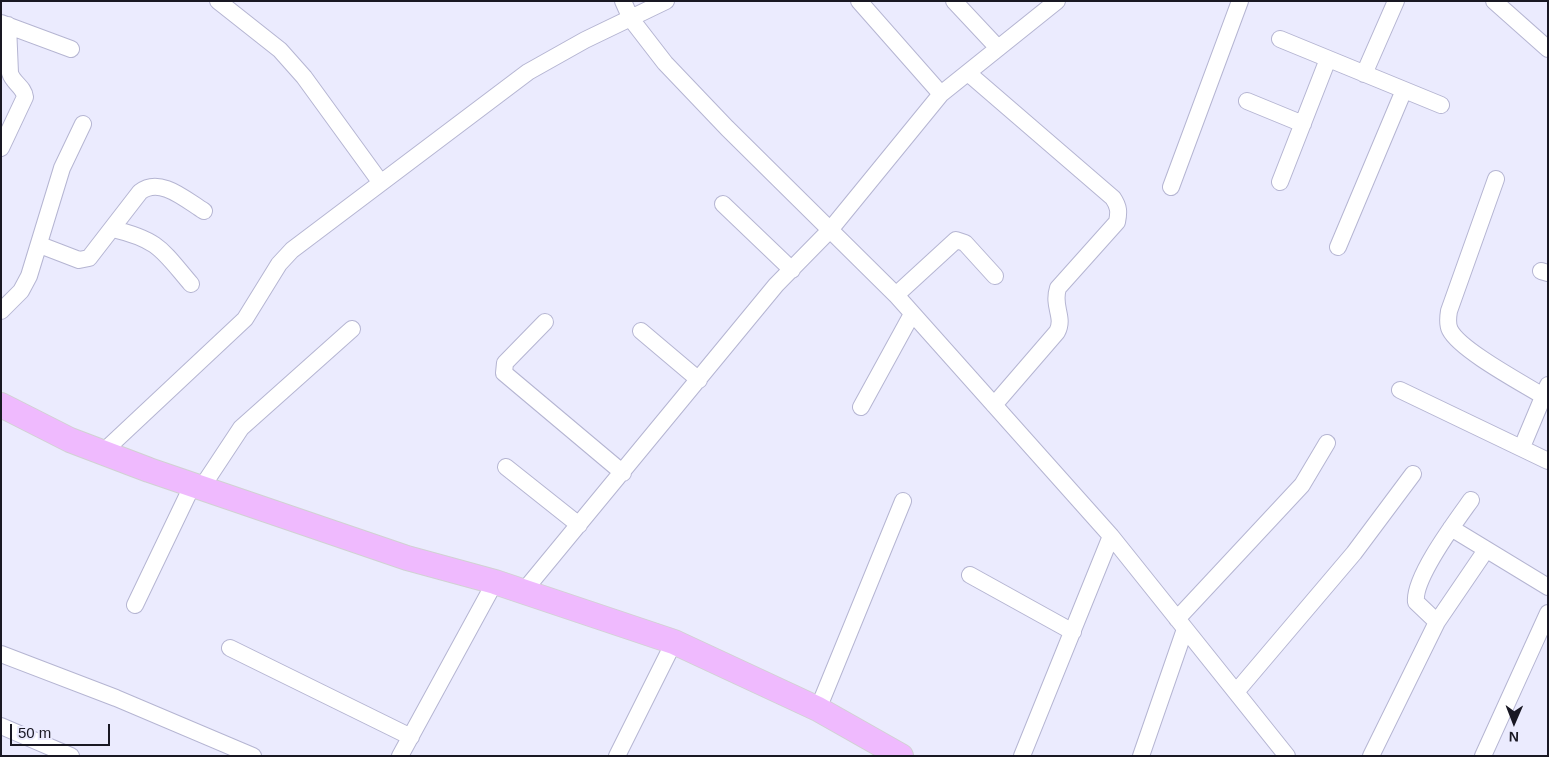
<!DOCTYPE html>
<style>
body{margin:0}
#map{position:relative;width:1549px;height:757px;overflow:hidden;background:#ebebfe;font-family:Helvetica,sans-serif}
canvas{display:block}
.frame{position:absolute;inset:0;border:2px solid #191823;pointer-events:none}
.north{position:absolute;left:1489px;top:697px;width:50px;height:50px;-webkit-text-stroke:4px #ebebfe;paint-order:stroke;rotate:181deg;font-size:14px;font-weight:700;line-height:20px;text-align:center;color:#191823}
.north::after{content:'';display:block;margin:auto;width:18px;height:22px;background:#191823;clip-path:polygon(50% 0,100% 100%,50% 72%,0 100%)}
.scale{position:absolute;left:10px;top:724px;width:100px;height:22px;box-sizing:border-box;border:2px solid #191823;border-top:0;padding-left:6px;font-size:15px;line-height:18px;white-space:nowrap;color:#191823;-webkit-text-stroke:4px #ebebfe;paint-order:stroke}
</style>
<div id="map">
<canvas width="1549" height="757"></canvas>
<div class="frame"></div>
<div class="north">N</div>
<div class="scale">50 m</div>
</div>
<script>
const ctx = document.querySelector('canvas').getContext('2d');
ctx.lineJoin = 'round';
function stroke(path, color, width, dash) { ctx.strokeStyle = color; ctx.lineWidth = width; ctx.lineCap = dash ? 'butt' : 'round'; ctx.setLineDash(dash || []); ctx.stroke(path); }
const minor = new Path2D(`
 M218 1 280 50 304 77 381 183
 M623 1 631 19 665 63 727 128 896 295 1111 536 1287 756
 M859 1 941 94
 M954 1 998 48
 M1494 1 1548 49
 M1 23 71 49
 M1280 39 1441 105
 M968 73 1113 198C1119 207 1119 212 1117 222L1058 288C1052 307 1065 317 1057 332L994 405
 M1364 74 1396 1
 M1247 101 1303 124
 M1 148 25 97C24 87 13 83 10 73L8 25
 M1496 179 1449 311C1448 317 1447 324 1450 330 1460 350 1522 383 1543 396
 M1280 182 1328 59
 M1171 187 1240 1
 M723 204 792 270
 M113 229C159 240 162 250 191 284
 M40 245 79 260 89 258 140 192C160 176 186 200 204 211
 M1338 247 1404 90
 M1541 271 1548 273
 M896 295 956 240 965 243 995 276
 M1 311 21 291 29 276 62 168 83 124
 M545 322 505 363 504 373 623 473
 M641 331 699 380
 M1400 390 1548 461
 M861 407 912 314
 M1522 447 1548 385
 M102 453 245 319 279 264 292 250 528 72 585 40 666 1
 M506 467 579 525
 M202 487 241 428 352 329
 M1451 528 1548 587
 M970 575 1073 632
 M523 592 776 285 830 230 941 94 1057 1
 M135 605 193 484
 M1177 619 1302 485 1327 443
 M1437 622 1416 602C1413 578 1456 521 1471 500
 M230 648 411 737
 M1 654 116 698 253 756
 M1236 692 1354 553 1413 474
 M818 709 903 501
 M1 726 71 756
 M400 756 495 582
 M617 756 674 642
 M1022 756 1111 536
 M1141 756 1185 629
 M1371 756 1437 622 1486 550
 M1483 756 1548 613`);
const highway = new Path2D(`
 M1 405 70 440 149 470 407 558 495 582 674 642 818 709 901 756`);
stroke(minor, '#b5b5d2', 18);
stroke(highway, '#d1d1d3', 26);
stroke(minor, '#fff', 16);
stroke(highway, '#efbafe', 24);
</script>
